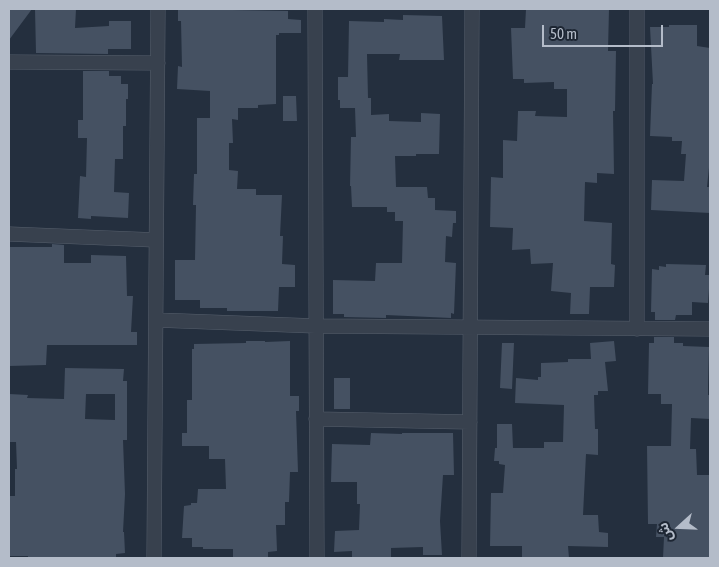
<!DOCTYPE html>
<meta charset="utf-8">
<style>
body{margin:0}
#map{position:relative;width:719px;height:567px;overflow:hidden;background:#242f3e;font-family:"Asap Condensed","Noto Sans Arabic",sans-serif}
canvas{display:block}
.frame{position:absolute;inset:0;border:10px solid #b4bcc9;pointer-events:none}
.north{position:absolute;left:654px;top:502px;width:50px;height:50px;-webkit-text-stroke:4px #1d2633;paint-order:stroke;rotate:250deg;font-size:14px;font-weight:700;line-height:20px;text-align:center;color:#b4bcc9}
.north::after{content:'';display:block;margin:auto;width:18px;height:22px;background:#b4bcc9;clip-path:polygon(50% 0,100% 100%,50% 72%,0 100%)}
.scale{position:absolute;left:542px;top:25px;width:121px;height:22px;box-sizing:border-box;border:2px solid #b4bcc9;border-top:0;padding-left:6px;font-size:15px;line-height:18px;white-space:nowrap;color:#b4bcc9;-webkit-text-stroke:4px #1d2633;paint-order:stroke}
</style>
<div id="map">
<canvas width="719" height="567"></canvas>
<div class="frame"></div>
<div class="north">ش</div>
<div class="scale">50 m</div>
</div>
<script>
const ctx = document.querySelector('canvas').getContext('2d');
ctx.lineJoin = 'round';
function fillPath(path, color) { ctx.fillStyle = color; ctx.fill(path, 'evenodd'); }
function stroke(path, color, width, dash) { ctx.strokeStyle = color; ctx.lineWidth = width; ctx.lineCap = dash ? 'butt' : 'round'; ctx.setLineDash(dash || []); ctx.stroke(path); }
fillPath(new Path2D(`
 M9 9H32L9 40Z
 M35 9H76L75 28 109 26V21H131V49H108V54L36 53Z
 M178 9 288 11V19L301 20V33H279V35H276V104L258 105V108H238V120L232 119 233 143H229V170L238 171 237 189H256V195H282L280 236H283L282 264 295 265V287H279L278 311H227V308H200V300H175V260H195L196 205H193L194 174H197V118H210V91L177 89 178 66 182 67 181 21H178Z
 M526 9 563 10V9H609L608 51H616L615 111H613L614 174 597 173V183L585 182 584 221 612 223 611 264 615 265 614 287H590L589 314H570L571 293 551 291 553 263 531 264 530 249 512 250 513 228 490 227 491 177 503 178V140L517 141 518 111H536L535 116 567 117V89H554V82L524 83V79H513L511 28H525Z
 M403 15 442 16 444 60H399L400 54H367L368 98H371V115L389 114V121L421 122V113L440 114 439 154H416V156H395L396 187H427L428 198H435V210L456 211V223H453L452 237 446 236 445 262 456 263 454 314 451 313V318L386 315V318L344 317V314H333V280L375 281 376 263H402L403 221H395V212H387V207H352L351 186H350L351 137H356L355 108H340V100H338V77H348L349 21 384 22V19L403 20Z
 M669 25H697V46L710 48V158L707 187H710V213L651 210 652 180 684 181 686 154H681L682 141H672V137L650 136 652 84H653L650 27H669Z
 M83 71H109V76H121V84H128V99H126V126H123V159H115L114 192 129 193 128 218 91 216V219L78 218 80 176 86 177 87 138H78V120H83Z
 M283 96H296L297 121H283Z
 M52 244 64 245V263H91V255L126 256 127 296H133L131 332H137V345H47L46 365 9 366V247H52Z
 M666 264 706 265 705 275H710L708 303 692 302V315H676L675 320H655V312H651L652 269 659 270V266L666 267Z
 M654 337H674V343H683V346L709 347 708 386V395H710V419L691 418 690 449H696L697 475H709L710 558H663L664 537H656L657 524H648L647 446H671L672 404H661V394H648L649 343H654Z
 M246 341H265V342L290 341V396H299V411H296L298 472H290L289 502H285V525H276L277 551 268 552V558H233V549H203V547H192V538H182L184 506 191 505V503H197L198 489H226L225 459H209V446H182V433H187V400H192V349H194V344L246 343Z
 M614 341 616 361 605 362 608 391H598V395H594L595 429H598V455L586 454 583 515H598L599 532 608 533V547L568 546 569 558H522V546H490L491 493H503L505 465 499 464V461H494L495 448H497V424H512L513 448H544V442H563L564 405 515 403 516 378 538 380V377H541V363L568 362V359H591L590 343Z
 M502 343H514L512 389 500 388Z
 M65 368 124 369 123 381H127V440H123L125 494 123 532H124L125 553 116 554V558H28V556H9V496H15V469H17L16 442H9V394L28 395 27 398 64 399ZM86 394H115V420L85 419Z
 M334 378H350V409H334Z
 M371 433 402 434V433H453L454 475H443L440 521 442 555H423V547L391 548V558H352V551L334 552 335 531 359 530 360 504H357V482H331L332 444 370 445Z`), '#455162');
const minor = new Path2D(`
 M315 9 317 558
 M9 62 158 63
 M9 234 156 240
 M156 320 316 326 710 329
 M637 329V9
 M316 419 470 422
 M154 558 158 9
 M469 558 472 9`);
stroke(minor, '#565f6c', 15);
stroke(minor, '#38414e', 14);
</script>
